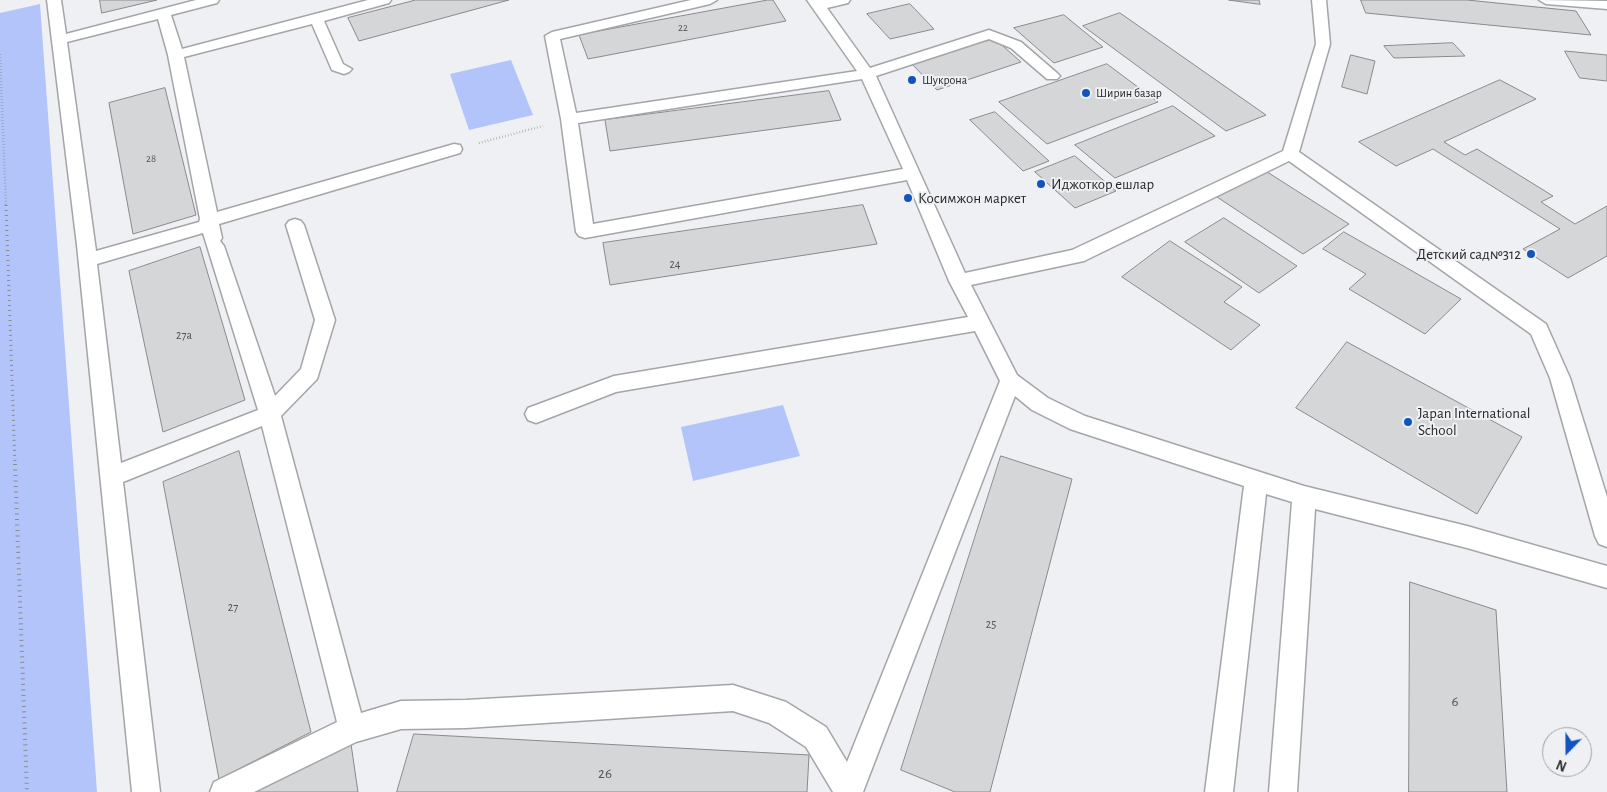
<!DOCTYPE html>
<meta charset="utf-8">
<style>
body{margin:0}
#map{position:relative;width:1607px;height:792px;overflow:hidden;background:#eff0f3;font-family:"Alegreya Sans",sans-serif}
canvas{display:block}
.north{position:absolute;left:1542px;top:727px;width:50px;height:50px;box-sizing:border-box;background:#eff0f3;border:1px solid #9fa0a2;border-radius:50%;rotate:202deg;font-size:14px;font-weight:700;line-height:20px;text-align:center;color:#282829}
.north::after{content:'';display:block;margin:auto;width:18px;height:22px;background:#1254bf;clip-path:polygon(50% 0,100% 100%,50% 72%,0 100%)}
</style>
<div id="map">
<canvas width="1607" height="792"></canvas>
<div class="north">N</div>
</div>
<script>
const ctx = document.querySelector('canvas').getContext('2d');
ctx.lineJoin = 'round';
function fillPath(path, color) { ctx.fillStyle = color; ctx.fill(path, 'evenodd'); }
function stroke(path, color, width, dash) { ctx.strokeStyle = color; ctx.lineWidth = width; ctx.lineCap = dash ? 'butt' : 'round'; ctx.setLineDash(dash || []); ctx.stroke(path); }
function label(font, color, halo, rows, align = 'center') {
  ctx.font = font + ' "Alegreya Sans",sans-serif'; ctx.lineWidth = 4; ctx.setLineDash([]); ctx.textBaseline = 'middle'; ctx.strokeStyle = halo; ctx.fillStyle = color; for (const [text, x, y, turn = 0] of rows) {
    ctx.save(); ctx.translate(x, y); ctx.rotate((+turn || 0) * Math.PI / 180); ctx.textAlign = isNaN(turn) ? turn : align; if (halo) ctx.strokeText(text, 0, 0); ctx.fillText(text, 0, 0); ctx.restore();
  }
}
fillPath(new Path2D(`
 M40 4 97 792H0V13Z
 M511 60 533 115 469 130 450 74Z
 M783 405 800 456 693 481 681 427Z`), '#b3c4fa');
const building = new Path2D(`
 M100 0H157L102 13Z
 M416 0H509L359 41 348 18Z
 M768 0H773L786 21 588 59 579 35Z
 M1229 0H1259L1260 4Z
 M1361 0H1467L1576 11 1591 35 1366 13Z
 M910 4 934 29 890 39 867 14Z
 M1120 13 1266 115 1226 131 1083 26Z
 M1064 15 1103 47 1054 63 1014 28Z
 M995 39 1021 62 937 90 909 61Z
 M1453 43 1465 56 1394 58 1384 46Z
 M1565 51 1607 55V81L1580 78Z
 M1351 55 1375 61 1367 94 1342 87Z
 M1107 64 1158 102 1047 144 999 102Z
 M1500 80 1536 99 1444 142 1465 155 1477 149 1553 196 1541 202 1575 224 1607 206V256L1568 278 1523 249 1560 229 1433 149 1396 166 1359 142Z
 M165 88 196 215 133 234 109 103Z
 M829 91 841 120 610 151 605 120Z
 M1173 106 1215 136 1115 178 1075 145Z
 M995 112 1049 161 1023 171 970 120Z
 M1075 156 1116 191 1075 208 1035 172Z
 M1264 170 1349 224 1303 254 1217 197Z
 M863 205 877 244 610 285 603 243Z
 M1224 218 1297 266 1259 293 1185 242Z
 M1344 232 1461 299 1425 334 1349 289 1366 274 1323 249Z
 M1170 241 1242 287 1224 302 1260 325 1231 350 1122 277Z
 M200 247 245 400 163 432 129 271Z
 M1347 342 1522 437 1477 514 1296 408Z
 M239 451 311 732 219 779 163 482Z
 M1001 456 1072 479 990 792H955L901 770Z
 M1410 582 1496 610 1507 792H1409Z
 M414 734 809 755 807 792H397Z
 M351 744 358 792H252Z`);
fillPath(building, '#d5d6d8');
stroke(building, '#898a8c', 1);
const lane = new Path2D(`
 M47 0H61L66 34 196 0H219L217 3 171 15 182 49 368 0H391L389 3 324 21 343 64 352 69 349 72 344 74 332 70 312 24 184 57 217 212 454 144 460 145 462 149 460 153 219 224 222 238 220 241 224 246 275 396 301 369 315 320 286 225 289 221 295 219 301 221 304 225 335 320 317 379 281 416 361 713 401 701 466 700 733 685 786 702 826 727 847 762 1000 381 975 331 616 392 536 423 528 420 525 414 528 408 614 376 968 317 949 281 907 180 585 238 579 236 576 232 561 119 545 36 552 32 691 0H717L710 4 560 39 576 113 857 71 807 0H850L848 3 827 8 870 68 989 30 1021 42 1057 73 1060 76 1057 79H1047L1011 48 989 39 876 76 965 273 1072 250 1283 151 1316 44 1312 0H1326L1330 44 1299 152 1546 324 1570 378 1607 497V547L1599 544 1595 536 1550 378 1531 334 1289 161 1084 261 971 285 1017 375 1048 398 1085 416 1304 486 1467 526 1607 566V588L1467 548 1315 509 1297 792H1269L1292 502 1266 494 1233 792H1205L1244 486 1070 429 1032 410 1015 396 863 792H833L806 747 769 723 733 711 466 728 401 729 356 742 254 792H210L214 782 337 722 262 426 123 482 160 792H132L77 245ZM158 19 168 55 200 219 199 222 96 251 67 42ZM862 79 903 169 593 224 578 123ZM203 233 258 410 121 463 97 264Z
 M1539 0 1607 1V9L1546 4Z`);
stroke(lane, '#a4a5a7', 3);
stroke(new Path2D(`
 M0 54 6 206
 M479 143 543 126`), '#8b8b8d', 2.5, [0.5, 2.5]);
stroke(new Path2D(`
 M6 205 15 465`), '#8b8b8d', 3, [1, 4]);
stroke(new Path2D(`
 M15 464 27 792`), '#8b8b8d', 4, [1, 4.5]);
fillPath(lane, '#fff');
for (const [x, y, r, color] of [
 [912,80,5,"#1254bf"],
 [1086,93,5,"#1254bf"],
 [1041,184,5,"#1254bf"],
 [908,198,5,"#1254bf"],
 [1531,254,5,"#1254bf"],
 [1408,422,5,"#1254bf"]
]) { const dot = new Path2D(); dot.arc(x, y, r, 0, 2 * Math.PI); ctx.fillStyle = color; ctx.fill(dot); stroke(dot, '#eff0f3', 2); }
label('11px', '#535455', null, [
 ["22",683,28],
 ["28",151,159]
]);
label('12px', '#282829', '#eff0f3', [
 ["Шукрона",922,80],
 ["Ширин базар",1096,93]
], 'left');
label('12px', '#535455', null, [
 ["24",675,264],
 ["27а",184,335],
 ["27",233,607],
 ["25",991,624]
]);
label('15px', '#282829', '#eff0f3', [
 ["Иджоткор ешлар",1051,184],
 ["Косимжон маркет",918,198],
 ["Детский сад№312",1521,254,"right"],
 ["Japan International",1418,413],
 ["School",1418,430]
], 'left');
label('15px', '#535455', null, [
 ["6",1455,701],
 ["26",605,773]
]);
</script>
